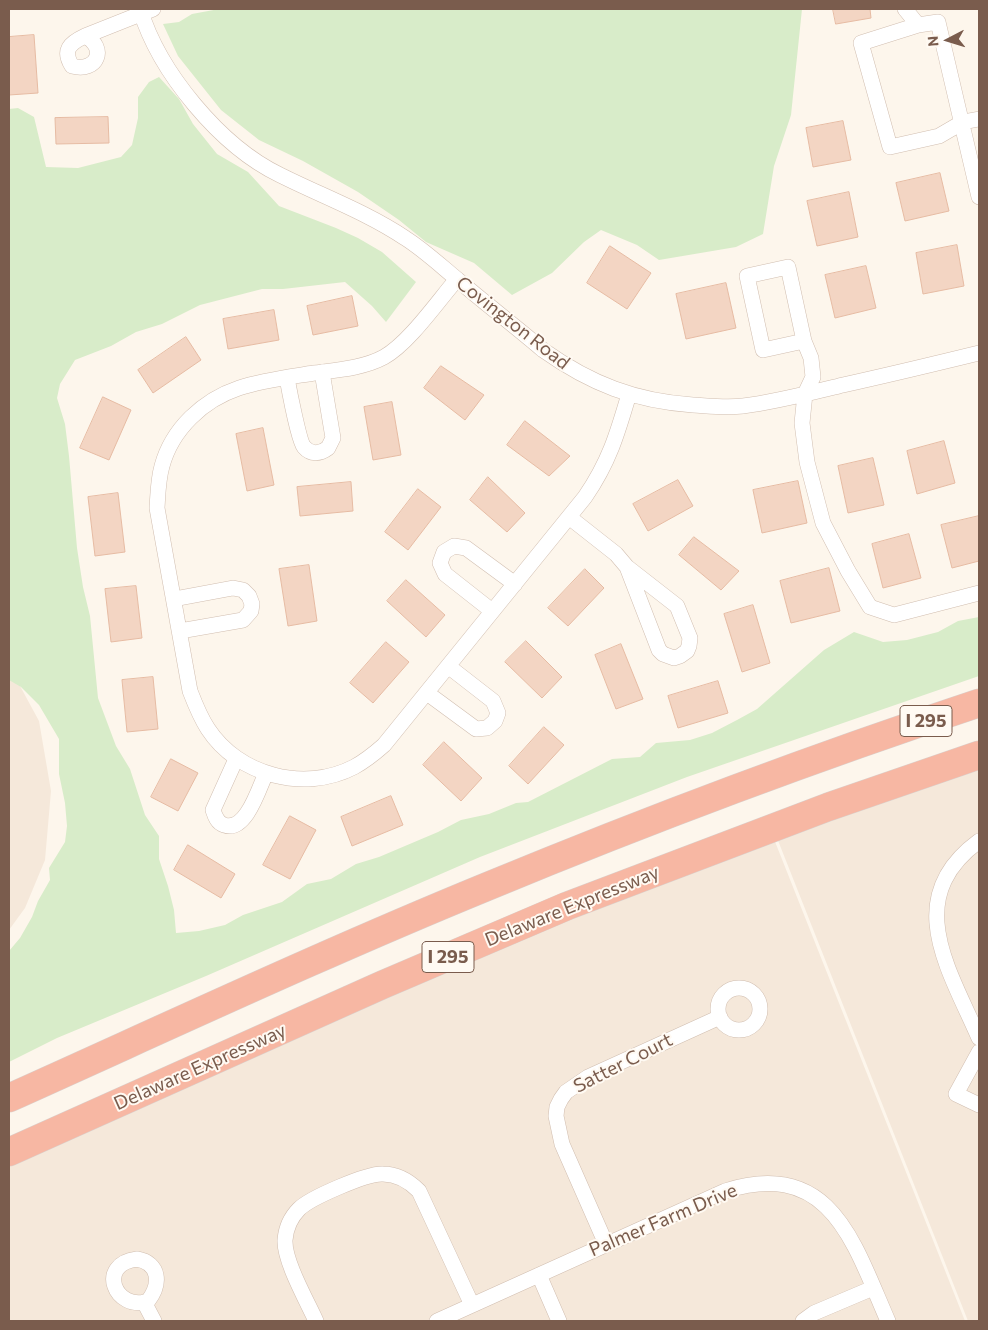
<!DOCTYPE html>
<style>
body{margin:0}
#map{position:relative;width:988px;height:1330px;overflow:hidden;background:#fdf6ec;font-family:Commissioner,sans-serif}
canvas{display:block}
.frame{position:absolute;inset:0;border:10px solid #7a5c4d;pointer-events:none}
.north{position:absolute;left:923px;top:15px;width:50px;height:50px;-webkit-text-stroke:4px #fffaf3;paint-order:stroke;rotate:265deg;font-size:14px;font-weight:700;line-height:20px;text-align:center;color:#7a5c4d}
.north::after{content:'';display:block;margin:auto;width:18px;height:22px;background:#7a5c4d;clip-path:polygon(50% 0,100% 100%,50% 72%,0 100%)}
</style>
<div id="map">
<canvas width="988" height="1330"></canvas>
<div class="frame"></div>
<div class="north">N</div>
</div>
<script>
const ctx = document.querySelector('canvas').getContext('2d');
ctx.lineJoin = 'round';
function fillPath(path, color) { ctx.fillStyle = color; ctx.fill(path, 'evenodd'); }
function stroke(path, color, width, dash) { ctx.strokeStyle = color; ctx.lineWidth = width; ctx.lineCap = dash ? 'butt' : 'round'; ctx.setLineDash(dash || []); ctx.stroke(path); }
function label(font, color, halo, rows, align = 'center') {
  ctx.font = font + ' Commissioner,sans-serif'; ctx.lineWidth = 4; ctx.setLineDash([]); ctx.textBaseline = 'middle'; ctx.strokeStyle = halo; ctx.fillStyle = color; for (const [text, x, y, turn = 0] of rows) {
    ctx.save(); ctx.translate(x, y); ctx.rotate((+turn || 0) * Math.PI / 180); ctx.textAlign = isNaN(turn) ? turn : align; if (halo) ctx.strokeText(text, 0, 0); ctx.fillText(text, 0, 0); ctx.restore();
  }
}
fillPath(new Path2D(`
 M9 668 13 673 39 721 51 791 45 860 25 908 9 930Z
 M979 770V1321H968L777 838 832 818Z
 M770 829 965 1321H9V1152Z`), '#f5e8da');
fillPath(new Path2D(`
 M219 9H802L791 115 774 166 763 234 736 247 659 260 637 245 601 230 584 242 552 273 512 295 474 263 426 242 399 220 358 192 303 161 259 140 221 110 178 56 163 24 179 22 192 14Z
 M159 77 179 99 193 124 217 154 248 172 279 206 336 228 358 238 382 252 416 282 386 322 372 306 345 282 283 289H262L200 305 162 324 136 332 111 346 75 360 60 384 57 398 65 424 69 456 77 548 83 587 90 616 98 698 116 746 130 769 145 815 159 836V859L168 886 174 910 176 933 199 931 225 925 243 915 282 902 307 884 331 879 356 864 379 857 438 832 461 820 489 814 516 803 528 802 612 759 640 757 656 743 690 740 712 733 737 720 757 709 824 650 854 632 883 642 907 640 938 632 958 621 979 617V676L687 777 480 857 206 976 57 1038 9 1062V951L20 938 32 917 38 901 50 880 49 868 65 842 67 826 65 803 59 774V739L39 705 21 687 9 680V109L18 108 34 117 46 167 78 168 121 157 132 145 138 118V97L149 82Z`), '#d8ecc9');
const building = new Path2D(`
 M833 9H870L871 18 836 24Z
 M34 35 38 93 9 95V37Z
 M108 117 109 143 56 144 55 118Z
 M843 121 851 160 813 167 806 128Z
 M940 173 949 211 905 221 896 183Z
 M849 192 858 237 817 246 807 201Z
 M957 245 964 286 923 294 916 253Z
 M610 246 651 273 627 309 587 283Z
 M866 266 876 308 835 318 825 275Z
 M726 283 736 328 686 339 676 294Z
 M352 296 358 326 313 335 307 306Z
 M274 310 279 340 228 349 223 319Z
 M186 337 201 360 153 393 138 370Z
 M441 366 484 395 465 420 424 388Z
 M103 397 131 410 109 460 80 448Z
 M392 402 401 455 373 460 364 407Z
 M525 421 570 456 549 476 507 445Z
 M263 428 274 485 247 491 236 434Z
 M944 441 955 483 917 494 907 451Z
 M873 458 884 505 848 513 838 466Z
 M488 477 525 513 507 532 470 500Z
 M678 480 693 506 648 531 633 504Z
 M798 481 807 523 762 533 753 490Z
 M351 482 353 511 300 516 297 487Z
 M418 489 441 507 408 550 385 532Z
 M118 493 125 552 95 556 88 497Z
 M979 516V561L952 568 941 525Z
 M909 534 921 578 883 588 872 544Z
 M694 537 739 571 721 590 679 555Z
 M309 565 317 621 288 626 279 569Z
 M829 568 840 611 791 623 780 581Z
 M585 569 604 588 568 626 548 608Z
 M406 580 445 615 426 637 387 601Z
 M136 586 142 638 111 642 105 589Z
 M753 605 770 663 742 672 724 614Z
 M526 641 562 677 542 698 505 662Z
 M386 642 409 662 373 703 350 683Z
 M621 644 643 699 616 709 595 655Z
 M153 677 158 729 127 732 122 680Z
 M718 681 728 713 678 728 668 696Z
 M544 727 564 745 528 784 509 766Z
 M444 742 482 778 461 801 423 765Z
 M171 759 198 773 178 811 151 797Z
 M391 796 403 825 352 846 341 817Z
 M290 816 316 830 290 879 263 865Z
 M188 845 235 874 221 898 174 870Z`);
fillPath(building, '#f3d5c3');
stroke(building, '#e6bba3', 1);
const street = new Path2D(`
 M140 9C159 72 220 146 280 175 322 196 366 212 405 238 424 250 441 266 458 280 486 304 515 326 543 350 591 384 635 401 693 405 710 406 726 408 743 406 776 402 810 393 843 385 888 375 934 364 979 353
 M905 9 918 25
 M85 36C107 47 98 73 72 66 62 50 70 43 85 36Z
 M85 36 153 9
 M979 119 963 122 939 136 890 147 861 43 918 25 938 22 979 197
 M457 279C438 301 409 343 384 357 364 368 337 370 314 373 289 377 263 380 239 388 203 400 172 429 162 466 158 480 158 494 157 508L190 691C195 704 200 717 208 729 238 775 304 793 354 767 365 761 375 753 384 745L585 497C609 462 617 435 629 394
 M804 341 763 350 747 276 788 267 804 341 811 358 813 377 805 394 802 423 807 462 823 523 848 571 870 607 894 615 979 593
 M287 378C289 389 299 441 304 447 311 455 320 454 328 448L333 438 322 372
 M569 517 616 554 627 567 677 606 690 638 689 646 687 651 680 656 674 658 663 654 659 650 627 567
 M174 599 233 588 243 590 249 596 252 604 251 611 243 620 180 631
 M492 611 445 574 440 563 444 552 454 546 466 548 515 584
 M427 693 476 729 487 728 495 721 498 713 493 701 448 666
 M236 759 213 810C215 816 217 823 224 825 246 833 259 788 266 773
 M979 841C901 898 949 969 979 1038
 M718 1009a21 21 0 1 1 42 0a21 21 0 1 1-42 0Z
 M979 1052 956 1094 979 1105
 M606 1244 562 1144 556 1116 557 1107 561 1099 566 1092 588 1077 720 1017
 M137 1259C160 1263 161 1284 148 1301 115 1312 96 1264 137 1259Z
 M539 1275 559 1321
 M144 1302 154 1321
 M316 1321C307 1301 284 1261 285 1240 286 1228 291 1217 299 1209 310 1198 367 1173 383 1174 398 1174 409 1181 419 1191L472 1305
 M437 1321 725 1191C831 1157 854 1244 888 1321
 M803 1321 814 1313 873 1288`);
const highway = new Path2D(`
 M9 1098C167 1027 325 953 486 887 648 820 813 758 979 703
 M9 1152 382 985 567 906 828 807 979 755`);
stroke(street, '#d1beb0', 16);
stroke(highway, '#dad1cd', 29);
stroke(street, '#fff', 15);
stroke(highway, '#f7b7a3', 28);
for (const [x, y, w] of [
 [926,721,52],
 [448,957,52]
]) { const box = new Path2D(); box.roundRect(x - w / 2, y - 15.5, w, 31, 4); ctx.fillStyle = '#fffaf3'; ctx.fill(box); stroke(box, '#7a5c4d', 1); }
label('bold 18px', '#7a5c4d', null, [
 ["I 295",926,721],
 ["I 295",448,957]
]);
label('19px', '#7a5c4d', '#fffaf3', [
 ["Covington Road",513,323,38],
 ["Delaware Expressway",572,906,-22],
 ["Satter Court",623,1063,-27],
 ["Delaware Expressway",200,1067,-24],
 ["Palmer Farm Drive",663,1220,-23]
]);
</script>
